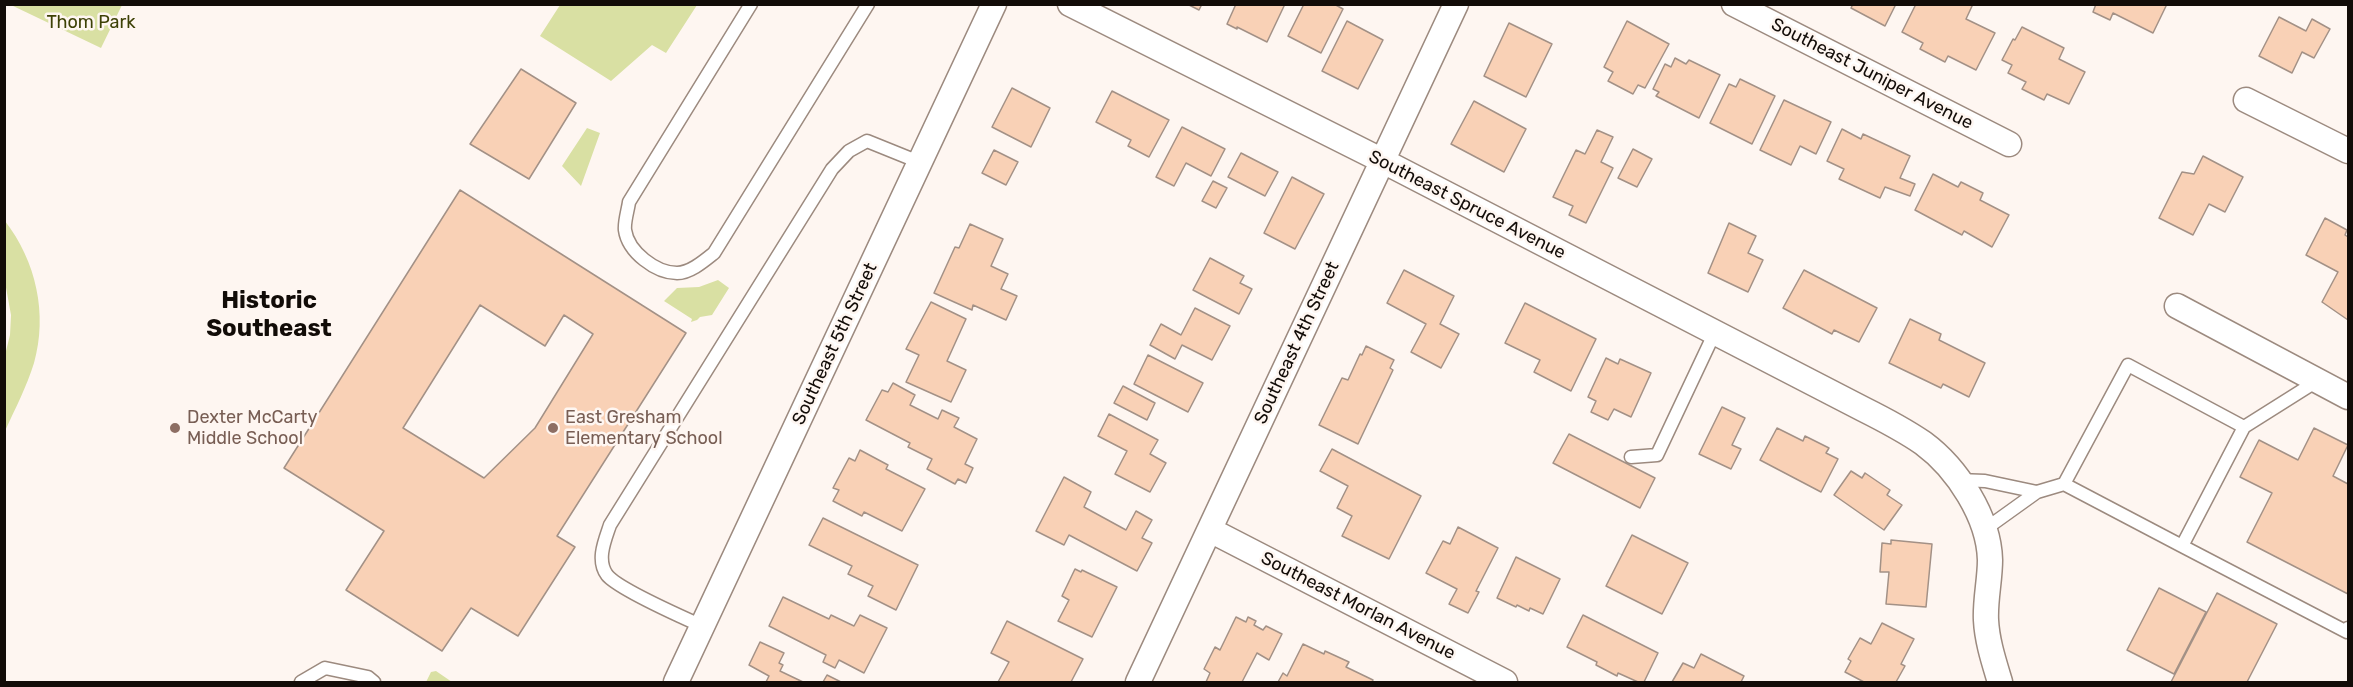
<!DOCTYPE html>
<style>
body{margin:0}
#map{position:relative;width:2353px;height:687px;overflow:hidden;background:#fef6f1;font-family:Rubik,sans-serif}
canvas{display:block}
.frame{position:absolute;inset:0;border:6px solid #120c08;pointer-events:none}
</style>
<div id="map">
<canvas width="2353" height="687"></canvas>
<div class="frame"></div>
</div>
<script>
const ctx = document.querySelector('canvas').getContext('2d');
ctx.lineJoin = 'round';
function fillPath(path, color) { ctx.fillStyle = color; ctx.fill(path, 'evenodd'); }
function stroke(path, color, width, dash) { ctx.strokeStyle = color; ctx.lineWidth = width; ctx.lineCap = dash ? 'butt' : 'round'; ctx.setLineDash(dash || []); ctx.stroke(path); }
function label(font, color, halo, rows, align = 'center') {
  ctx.font = font + ' Rubik,sans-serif'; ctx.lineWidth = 5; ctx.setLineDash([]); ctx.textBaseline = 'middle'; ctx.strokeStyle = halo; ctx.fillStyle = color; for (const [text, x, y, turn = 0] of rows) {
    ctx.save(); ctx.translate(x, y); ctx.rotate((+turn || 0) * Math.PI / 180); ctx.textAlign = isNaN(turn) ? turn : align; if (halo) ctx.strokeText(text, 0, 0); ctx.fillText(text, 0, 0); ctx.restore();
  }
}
fillPath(new Path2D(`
 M11 5H122L101 48Z
 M560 5V4L697 5 666 53 652 45 611 81 540 36Z
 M587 128 600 133 581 186 562 166Z
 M5 221C36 261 48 314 34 363 27 386 15 409 5 431L4 359 10 335 11 315 5 282Z
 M718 280 729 288 712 315 700 317 697 320 691 322 692 319 664 301 677 288 699 287Z
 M436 671 452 682H426L431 672Z`), '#d9e0a3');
const building = new Path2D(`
 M1187 4H1202L1199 10Z
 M1236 4H1285L1267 42 1237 27V29L1227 24Z
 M1304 4H1334L1343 9 1321 53 1288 36Z
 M1853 4H1896L1885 26 1851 8Z
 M1916 4H1973L1966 19 1995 33 1976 70 1948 56 1945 62 1920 49 1923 43 1902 32Z
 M2167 4 2153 33 2113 13 2110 20 2093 12 2096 4Z
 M2279 17 2306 31 2312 19 2330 29 2314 58 2302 52 2292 73 2259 56Z
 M1347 21 1383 40 1358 89 1322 71Z
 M1627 21 1669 44 1645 88 1638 85 1633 94 1608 81 1613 72 1604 67Z
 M1509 23 1552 44 1526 97 1484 76Z
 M2022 27 2064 48 2059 59 2085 72 2069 104 2047 94 2044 100 2022 89 2026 82 2008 73 2012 65 2002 60 2013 39 2015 40Z
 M1675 58 1686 64 1689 60 1720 75 1699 118 1656 96 1659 92 1653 89 1665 64 1671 67Z
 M521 69 576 103 529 179 470 144Z
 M1740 79 1775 96 1752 144 1710 123 1729 84 1736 87Z
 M1012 88 1050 108 1031 147 992 127Z
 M1112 91 1169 120 1149 157 1128 146 1131 140 1096 122Z
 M1784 100 1831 122 1816 154 1800 146 1791 165 1760 150Z
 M1474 101 1526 129 1504 172 1451 144Z
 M1182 127 1225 149 1211 176 1186 163 1174 186 1156 177Z
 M1842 129 1861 139 1863 134 1910 156 1900 178 1915 184 1910 196 1885 187 1880 198 1839 179 1844 169 1827 161Z
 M1597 130 1613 137 1601 162 1613 168 1586 223 1569 215 1573 206 1553 197 1576 150 1585 154Z
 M1633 149 1652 159 1637 187 1618 178Z
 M994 150 1018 162 1006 185 982 173Z
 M1241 153 1278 172 1265 196 1228 177Z
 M2203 156 2243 177 2225 212 2209 204 2193 235 2159 218 2182 172 2194 174Z
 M1933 174 1958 187 1961 182 1983 193 1980 200 2009 215 1992 247 1964 231 1962 235 1915 210Z
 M1292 177 1324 194 1295 249 1264 233Z
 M1213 181 1227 188 1216 208 1202 201Z
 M460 190 686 333 557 536 575 547 518 636 471 608 442 651 346 590 384 531 284 468ZM480 305 545 346 564 315 593 334 535 428 484 478 403 428Z
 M2325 218 2347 230 2345 235 2348 237V320L2322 302 2338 272 2306 255Z
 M1729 223 1756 236 1748 253 1763 260 1748 292 1708 273Z
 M970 224 1003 239 991 266 1008 274 1001 289 1017 296 1006 320 973 305 972 310 934 293 955 247 959 248Z
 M1210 258 1244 276 1240 283 1252 289 1239 314 1193 290Z
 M1404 270 1454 296 1440 324 1459 334 1441 368 1411 352 1426 324 1387 303Z
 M1804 270 1877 308 1859 342 1834 330 1832 334 1783 308Z
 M931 302 966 319 947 361 966 370 951 402 906 382 919 355 906 349Z
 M1525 303 1596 339 1571 391 1534 372 1540 360 1505 343Z
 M1195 308 1230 326 1212 360 1182 345 1175 359 1150 345 1161 324 1181 335Z
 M1910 319 1941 334 1939 340 1985 363 1969 397 1943 384 1941 388 1889 363Z
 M1366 346 1394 360 1390 368 1393 370 1358 444 1319 425 1342 378 1348 380 1360 354 1362 355Z
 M1148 355 1203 383 1188 412 1134 384Z
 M1606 358 1618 364 1620 359 1651 373 1631 417 1614 409 1608 420 1591 412 1596 401 1588 397Z
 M893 383 915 395 910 405 938 419 942 410 959 418 954 427 977 439 965 464 973 468 966 483 958 479 955 484 927 469 932 459 908 447 910 443 866 420 882 390 888 392Z
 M1123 386 1155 403 1147 420 1114 403Z
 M1722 407 1745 418 1732 445 1741 449 1731 469 1699 454Z
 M1109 414 1158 440 1150 454 1166 463 1150 492 1115 474 1127 451 1098 436Z
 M1777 428 1803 441 1805 436 1829 448 1826 453 1838 459 1821 492 1760 460Z
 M2314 428 2348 445 2333 476 2348 484V594L2247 542 2272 493 2240 477 2259 440 2298 460Z
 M1569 434 1655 478 1640 508 1553 463Z
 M1332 449 1421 496 1389 559 1342 536 1352 516 1337 508 1348 486 1320 471Z
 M860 450 888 465 886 469 925 489 902 531 864 512 862 516 833 501 839 490 833 488 849 458 855 461Z
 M1851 471 1862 478 1865 473 1890 490 1887 495 1902 505 1884 530 1834 495Z
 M1064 477 1091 492 1084 507 1126 530 1136 511 1152 520 1142 538 1152 543 1137 571 1069 535 1064 545 1036 531Z
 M823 518 918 565 896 610 868 596 873 586 848 574 852 566 809 545Z
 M1458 527 1498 548 1476 591 1479 592 1468 613 1449 604 1457 589 1426 573 1443 541 1450 544Z
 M1632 535 1688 563 1662 614 1606 586Z
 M1891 540 1932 544 1926 607 1886 604 1889 572H1880L1882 543 1891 544Z
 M1516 557 1560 579 1543 614 1530 608 1529 611 1517 605 1516 607 1497 598Z
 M1075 569 1081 572 1082 570 1117 587 1092 637 1058 621 1069 600 1062 596Z
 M2159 588 2206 612 2174 674 2127 650Z
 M2217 593 2277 624 2247 682H2171Z
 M783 597 829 619 831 615 854 626 860 615 887 628 864 673 839 660 835 668 823 662 826 655 769 626Z
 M1583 615 1658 653 1644 682H1638L1618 673 1617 676 1596 665 1597 662 1567 647Z
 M1236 617 1246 622 1248 617 1256 621 1254 625 1263 630 1266 626 1282 634 1269 660 1257 653 1242 682H1206L1210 673 1204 669 1215 647 1220 650Z
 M1007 621 1083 659 1071 682H998L1009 662 991 653Z
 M1882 623 1914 639 1901 664 1905 666 1896 682H1864L1845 672 1851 661 1848 659 1860 638 1871 644Z
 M760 642 784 653 779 663 783 665 780 671 803 682H766L769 676 749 665Z
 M1303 644 1324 654 1325 651 1349 662 1346 667 1373 680 1372 682H1278L1283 673 1287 676Z
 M1701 654 1744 676 1741 682H1672L1683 663 1694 668Z
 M827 675 841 682H823Z`);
fillPath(building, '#f9d1b6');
stroke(building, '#a39186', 1.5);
const lane = new Path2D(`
 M751 4 629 202C628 210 624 222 625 230 628 252 656 273 677 273 690 273 704 261 714 253L868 4
 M2317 381 2244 427 2182 546 2347 632 2348 628
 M1631 457 1657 455 1715 332
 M1958 480 1985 481 2037 492
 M1984 530 2037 492 2064 484
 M2182 546 2064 484 2128 365 2244 427
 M702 626C682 617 618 589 607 575 596 560 605 540 610 525L832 169 849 151 867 141 919 162
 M301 682 325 668 368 677 374 682`);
const street = new Path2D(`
 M1070 4 1383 161 1863 409C1883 419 1904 430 1923 443 1957 468 1989 517 1990 560 1990 580 1985 600 1986 620 1987 641 1994 662 2000 682
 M1734 4 2009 144
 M2246 100 2348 151
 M2177 306 2348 397
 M1210 530 1505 682
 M676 682 994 4
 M1138 682 1456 4`);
stroke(lane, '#9c8a7f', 15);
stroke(street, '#9c8a7f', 27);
stroke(lane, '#fff', 12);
stroke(street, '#fff', 24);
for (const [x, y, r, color] of [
 [175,428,6,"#8d6e63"],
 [553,428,6,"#8d6e63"]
]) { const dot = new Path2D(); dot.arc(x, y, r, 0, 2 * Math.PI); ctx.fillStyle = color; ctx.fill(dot); stroke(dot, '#fef6f1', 2); }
label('18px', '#3d4106', '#fef6f1', [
 ["Thom Park",91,23]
]);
label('18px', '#120c08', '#fef6f1', [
 ["Southeast Juniper Avenue",1872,74,27],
 ["Southeast Spruce Avenue",1467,205,27],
 ["Southeast 4th Street",1297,343,-65],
 ["Southeast 5th Street",835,344,-65],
 ["Southeast Morlan Avenue",1358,606,27]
]);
label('18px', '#785e54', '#fef6f1', [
 ["Dexter McCarty",187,418],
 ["Middle School",187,439],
 ["East Gresham",565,418],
 ["Elementary School",565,439]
], 'left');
label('bold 24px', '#120c08', '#fef6f1', [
 ["Historic",269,301],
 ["Southeast",269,329]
]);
</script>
